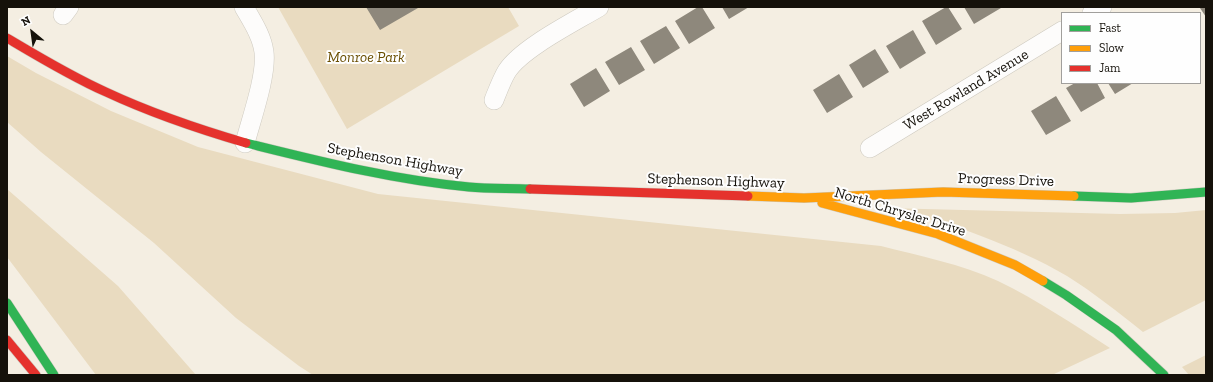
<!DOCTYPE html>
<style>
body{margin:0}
#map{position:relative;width:1213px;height:382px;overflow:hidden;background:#f4eee2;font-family:"Zilla Slab",serif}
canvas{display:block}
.frame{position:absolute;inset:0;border:8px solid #15110a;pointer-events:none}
.legend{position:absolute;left:1061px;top:12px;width:140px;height:72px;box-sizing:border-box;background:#fefefe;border:1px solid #a19f9c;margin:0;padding:5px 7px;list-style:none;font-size:12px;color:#15110a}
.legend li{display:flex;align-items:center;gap:8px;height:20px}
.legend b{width:20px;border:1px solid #a19f9c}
.north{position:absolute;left:12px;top:12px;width:40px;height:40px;-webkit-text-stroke:3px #fefefe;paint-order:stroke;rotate:331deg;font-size:11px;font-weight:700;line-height:16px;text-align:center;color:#15110a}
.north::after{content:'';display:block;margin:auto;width:14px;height:18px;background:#15110a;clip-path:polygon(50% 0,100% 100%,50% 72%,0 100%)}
</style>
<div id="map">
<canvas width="1213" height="382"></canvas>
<div class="frame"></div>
<ul class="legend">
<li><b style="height:5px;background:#30b455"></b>Fast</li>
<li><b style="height:5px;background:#ff9f0a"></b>Slow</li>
<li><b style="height:5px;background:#e5322d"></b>Jam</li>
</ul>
<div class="north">N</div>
</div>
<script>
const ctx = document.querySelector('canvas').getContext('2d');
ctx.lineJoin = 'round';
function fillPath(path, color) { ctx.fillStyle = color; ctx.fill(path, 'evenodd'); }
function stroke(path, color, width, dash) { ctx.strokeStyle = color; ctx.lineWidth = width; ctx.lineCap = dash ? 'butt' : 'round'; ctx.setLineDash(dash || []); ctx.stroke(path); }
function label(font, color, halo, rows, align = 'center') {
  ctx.font = font + ' "Zilla Slab",serif'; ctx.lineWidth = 4; ctx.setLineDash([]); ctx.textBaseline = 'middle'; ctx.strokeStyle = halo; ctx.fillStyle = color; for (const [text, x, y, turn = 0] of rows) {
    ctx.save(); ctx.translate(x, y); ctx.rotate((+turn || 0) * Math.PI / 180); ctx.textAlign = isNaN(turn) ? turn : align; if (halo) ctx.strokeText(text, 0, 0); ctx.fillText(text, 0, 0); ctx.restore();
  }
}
fillPath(new Path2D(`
 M278 7H508L519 26 347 129Z
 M7 56 36 73 111 111 198 147 378 194 881 246C920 256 961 264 998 281 1037 300 1073 324 1110 348L1052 375H313L299 366 236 318 154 243 41 152 7 122Z
 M7 189 118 286 196 375H96L7 257Z
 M885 208 1120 214 1175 213 1206 210V300L1143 332C1118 312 1094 293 1067 276 1040 260 1010 247 981 236 950 223 917 216 885 208Z
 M1206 355V375H1189L1182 367Z`), '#e9dbc0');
fillPath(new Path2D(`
 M366 7H417L418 8 380 30Z
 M698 7H702L715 28 689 44 675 21Z
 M722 7H749L729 19Z
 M946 7H948L962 29 936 45 922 21Z
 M964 7H1000L1001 8 974 24Z
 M1201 7H1206V17L1200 8Z
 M666 26 680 48 654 64 640 41Z
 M913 30 926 53 900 69 886 46Z
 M631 47 645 70 619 85 605 62Z
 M875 49 889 72 863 88 849 65Z
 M596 68 610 91 584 107 570 84Z
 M839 74 853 97 827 113 813 90Z
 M1075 83H1097L1105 98 1081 112 1066 88Z
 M1108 83H1133L1115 94Z
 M1056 96 1071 121 1046 135 1031 111Z`), '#8e887c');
const street = new Path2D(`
 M244 7C252 21 262 36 264 52 267 75 251 120 245 143
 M1092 13 1102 7
 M63 15 69 7
 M494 100C498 90 502 79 507 71 522 48 574 22 599 7
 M870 148 1062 31`);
const fast = new Path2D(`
 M246 143C319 161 393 180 469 187 489 189 510 188 530 189
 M1074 196 1131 198 1206 192
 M1043 281 1066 295 1116 330 1164 375
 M7 303 54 375`);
const slow = new Path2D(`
 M748 196 804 198 943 192 1074 196
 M822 203 938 234 1015 265 1043 281`);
const jam = new Path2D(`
 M7 38C39 57 72 77 106 92 151 113 198 129 246 143
 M530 189 748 196
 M7 340 36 375`);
stroke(street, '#cdc9bf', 20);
stroke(fast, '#cdc9bf', 10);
stroke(slow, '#cdc9bf', 10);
stroke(jam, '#cdc9bf', 10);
stroke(street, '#fdfcfb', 19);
stroke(fast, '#30b455', 9);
stroke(slow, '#ff9f0a', 9);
stroke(jam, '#e5322d', 9);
label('italic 15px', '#6a4e01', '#fefefe', [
 ["Monroe Park",366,58]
]);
label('15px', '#15110a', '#fefefe', [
 ["West Rowland Avenue",966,90,-31],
 ["Stephenson Highway",395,160,10],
 ["Progress Drive",1006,180,2],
 ["Stephenson Highway",716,181,2],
 ["North Chrysler Drive",900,212,17]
]);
</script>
